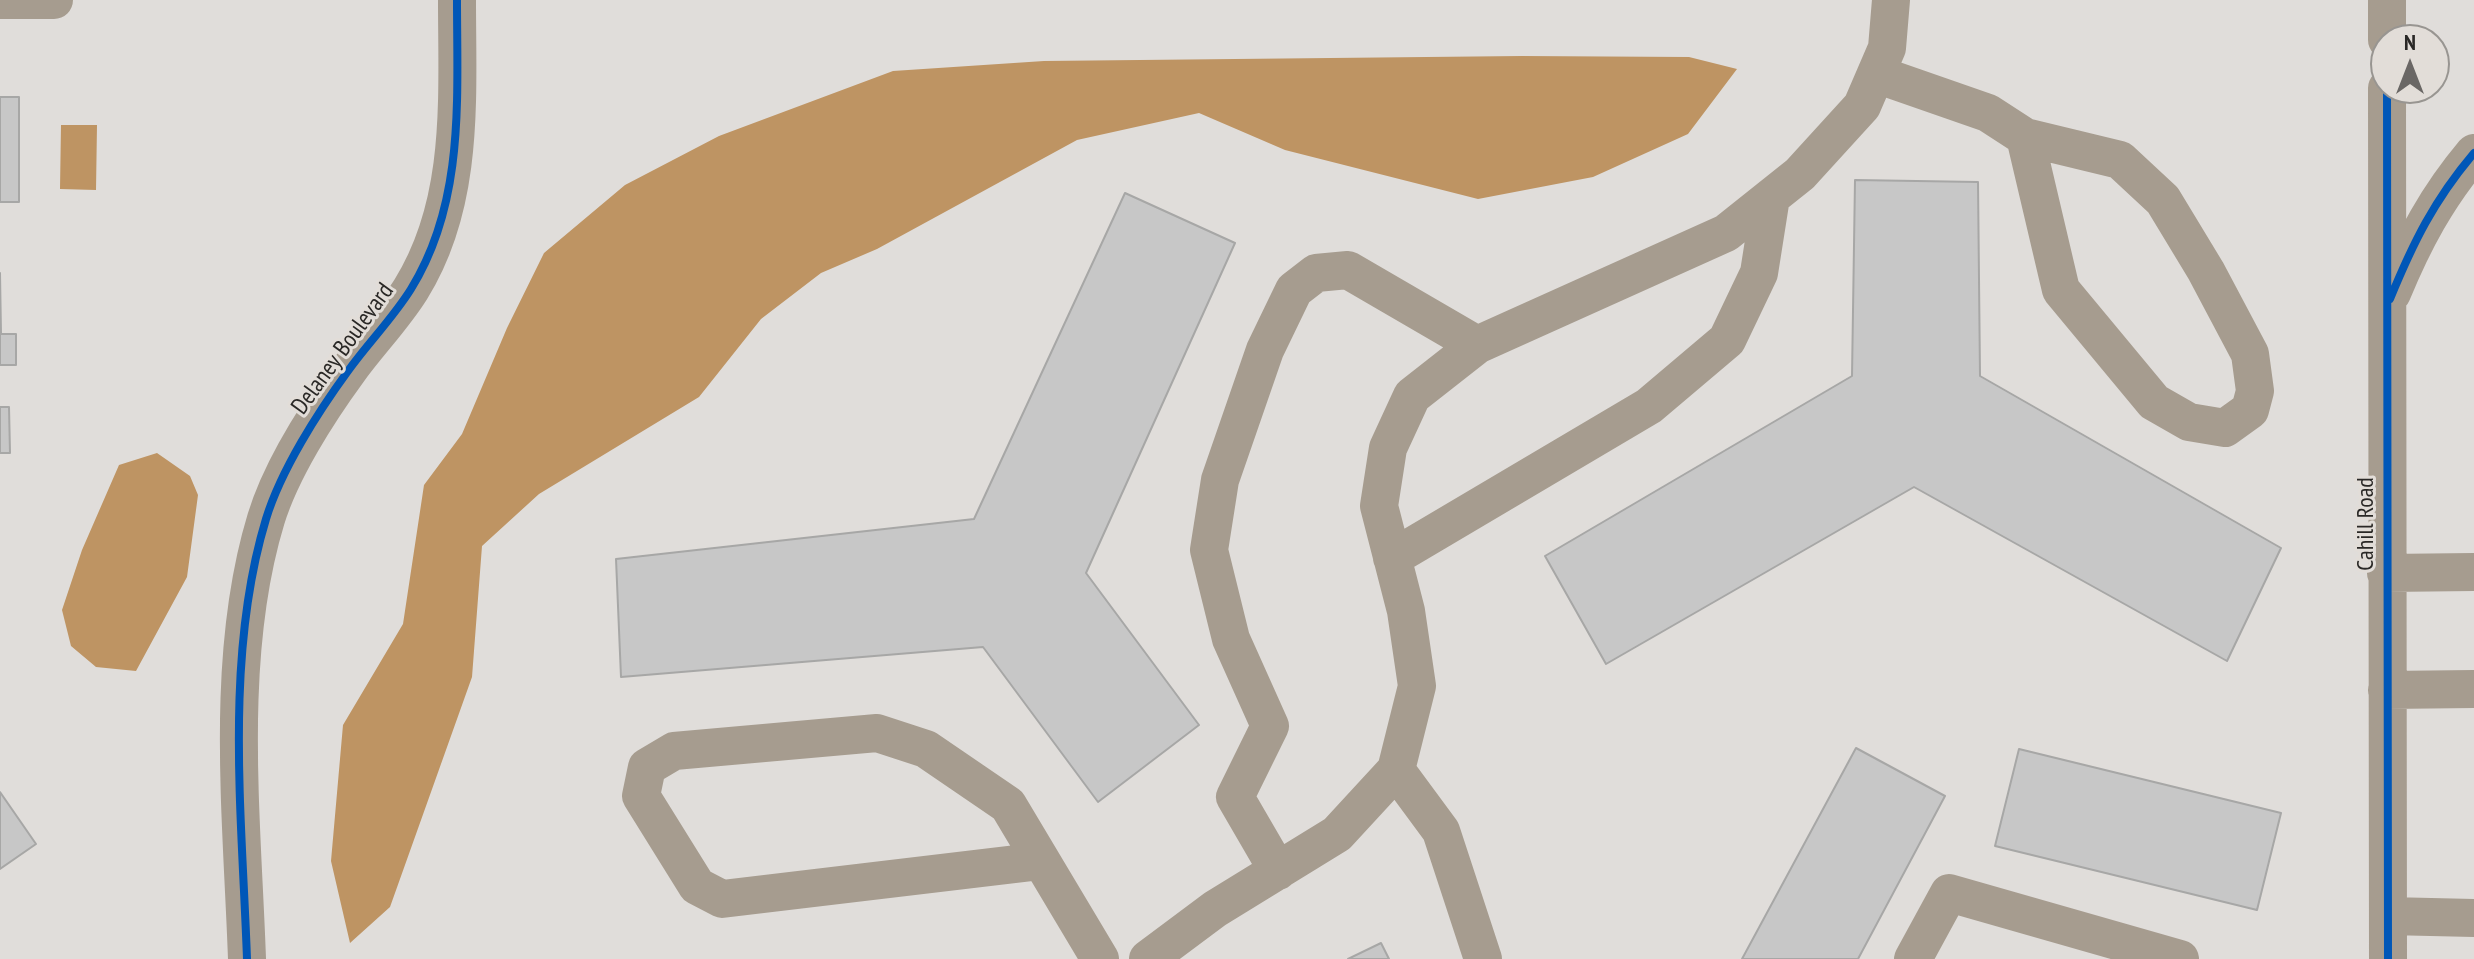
<!DOCTYPE html>
<style>
body{margin:0}
#map{position:relative;width:2474px;height:959px;overflow:hidden;background:#e0ddda;font-family:"PT Sans Narrow",sans-serif}
canvas{display:block}
.north{position:absolute;left:2370px;top:24px;width:80px;height:80px;box-sizing:border-box;background:#e2ddd8;border:2px solid #989591;border-radius:50%;rotate:0deg;font-size:22px;font-weight:700;line-height:32px;text-align:center;color:#2a2826}
.north::after{content:'';display:block;margin:auto;width:28px;height:36px;background:#6a6765;clip-path:polygon(50% 0,100% 100%,50% 72%,0 100%)}
</style>
<div id="map">
<canvas width="2474" height="959"></canvas>
<div class="north">N</div>
</div>
<script>
const ctx = document.querySelector('canvas').getContext('2d');
ctx.lineJoin = 'round';
function fillPath(path, color) { ctx.fillStyle = color; ctx.fill(path, 'evenodd'); }
function stroke(path, color, width, dash) { ctx.strokeStyle = color; ctx.lineWidth = width; ctx.lineCap = dash ? 'butt' : 'round'; ctx.setLineDash(dash || []); ctx.stroke(path); }
function label(font, color, halo, rows, align = 'center') {
  ctx.font = font + ' "PT Sans Narrow",sans-serif'; ctx.lineWidth = 6; ctx.setLineDash([]); ctx.textBaseline = 'middle'; ctx.strokeStyle = halo; ctx.fillStyle = color; for (const [text, x, y, turn = 0] of rows) {
    ctx.save(); ctx.translate(x, y); ctx.rotate((+turn || 0) * Math.PI / 180); ctx.textAlign = isNaN(turn) ? turn : align; if (halo) ctx.strokeText(text, 0, 0); ctx.fillText(text, 0, 0); ctx.restore();
  }
}
fillPath(new Path2D(`
 M1522 56 1689 57 1737 69 1688 134 1593 177 1478 199 1285 150 1199 113 1077 140 877 249 821 273 761 319 699 397 539 494 482 546 472 677 390 907 350 943 331 861 343 725 403 624 424 485 462 434 507 328 544 253 625 185 719 136 893 71 1044 61Z
 M61 125H97L96 190 60 189Z
 M157 453 190 476 198 495 187 577 136 671 96 667 71 646 62 610 82 550 119 465Z`), '#be9463');
const building = new Path2D(`
 M0 97H19V202H0Z
 M1855 180 1978 182 1980 376 2281 548 2227 661 1914 487 1606 664 1545 556 1852 376Z
 M1125 193 1235 243 1086 573 1199 725 1098 802 983 647 621 677 616 559 974 519Z
 M0 273 1 334H16V365H0Z
 M0 407H9L10 453H0Z
 M1856 748 1945 796 1858 959H1742Z
 M2019 749 2281 813 2257 910 1995 846Z
 M0 792 36 844 0 869Z
 M1381 943 1389 959H1348Z`);
fillPath(building, '#c7c7c7');
stroke(building, '#a7a7a6', 2);
stroke(new Path2D(`
 M0 0H54
 M2387 40V0
 M1876 74 1988 113 2025 137 2120 160 2163 200 2206 271 2250 354 2255 391 2250 410 2225 428 2189 422 2154 402 2061 290 2025 137
 M2387 88 2388 959
 M2392 293C2414 240 2437 197 2474 153
 M1392 558 1649 406 1727 340 1759 273 1771 197
 M2386 573 2474 572
 M2387 690 2474 689
 M1396 770 1441 831 1483 959
 M1041 861 722 899 697 886 641 796 647 767 674 751 877 733 926 749 1008 805 1100 959
 M1278 871 1235 797 1270 726 1231 639 1209 550 1220 480 1265 350 1294 290 1316 273 1348 270 1477 345
 M2388 916 2474 918
 M247 959C242 816 224 657 266 519 281 470 318 412 348 371 368 343 393 318 411 289 465 202 457 98 457 0
 M1148 959 1215 909 1337 834 1396 770 1417 686 1406 611 1379 506 1388 448 1412 396 1477 345 1726 233 1800 174 1862 106 1887 48 1891 0
 M1913 959 1949 893 2180 959`), '#a69c8f', 38);
stroke(new Path2D(`
 M2387 88 2388 959
 M2390 299C2413 243 2434 200 2474 153
 M247 959C242 816 224 657 266 519 281 470 318 412 348 371 368 343 393 318 411 289 465 202 457 98 457 0`), '#0057b8', 8);
label('24px', '#2a2826', '#e2ddd8', [
 ["Delaney Boulevard",343,349,-54],
 ["Cahill Road",2366,524,-90]
]);
</script>
